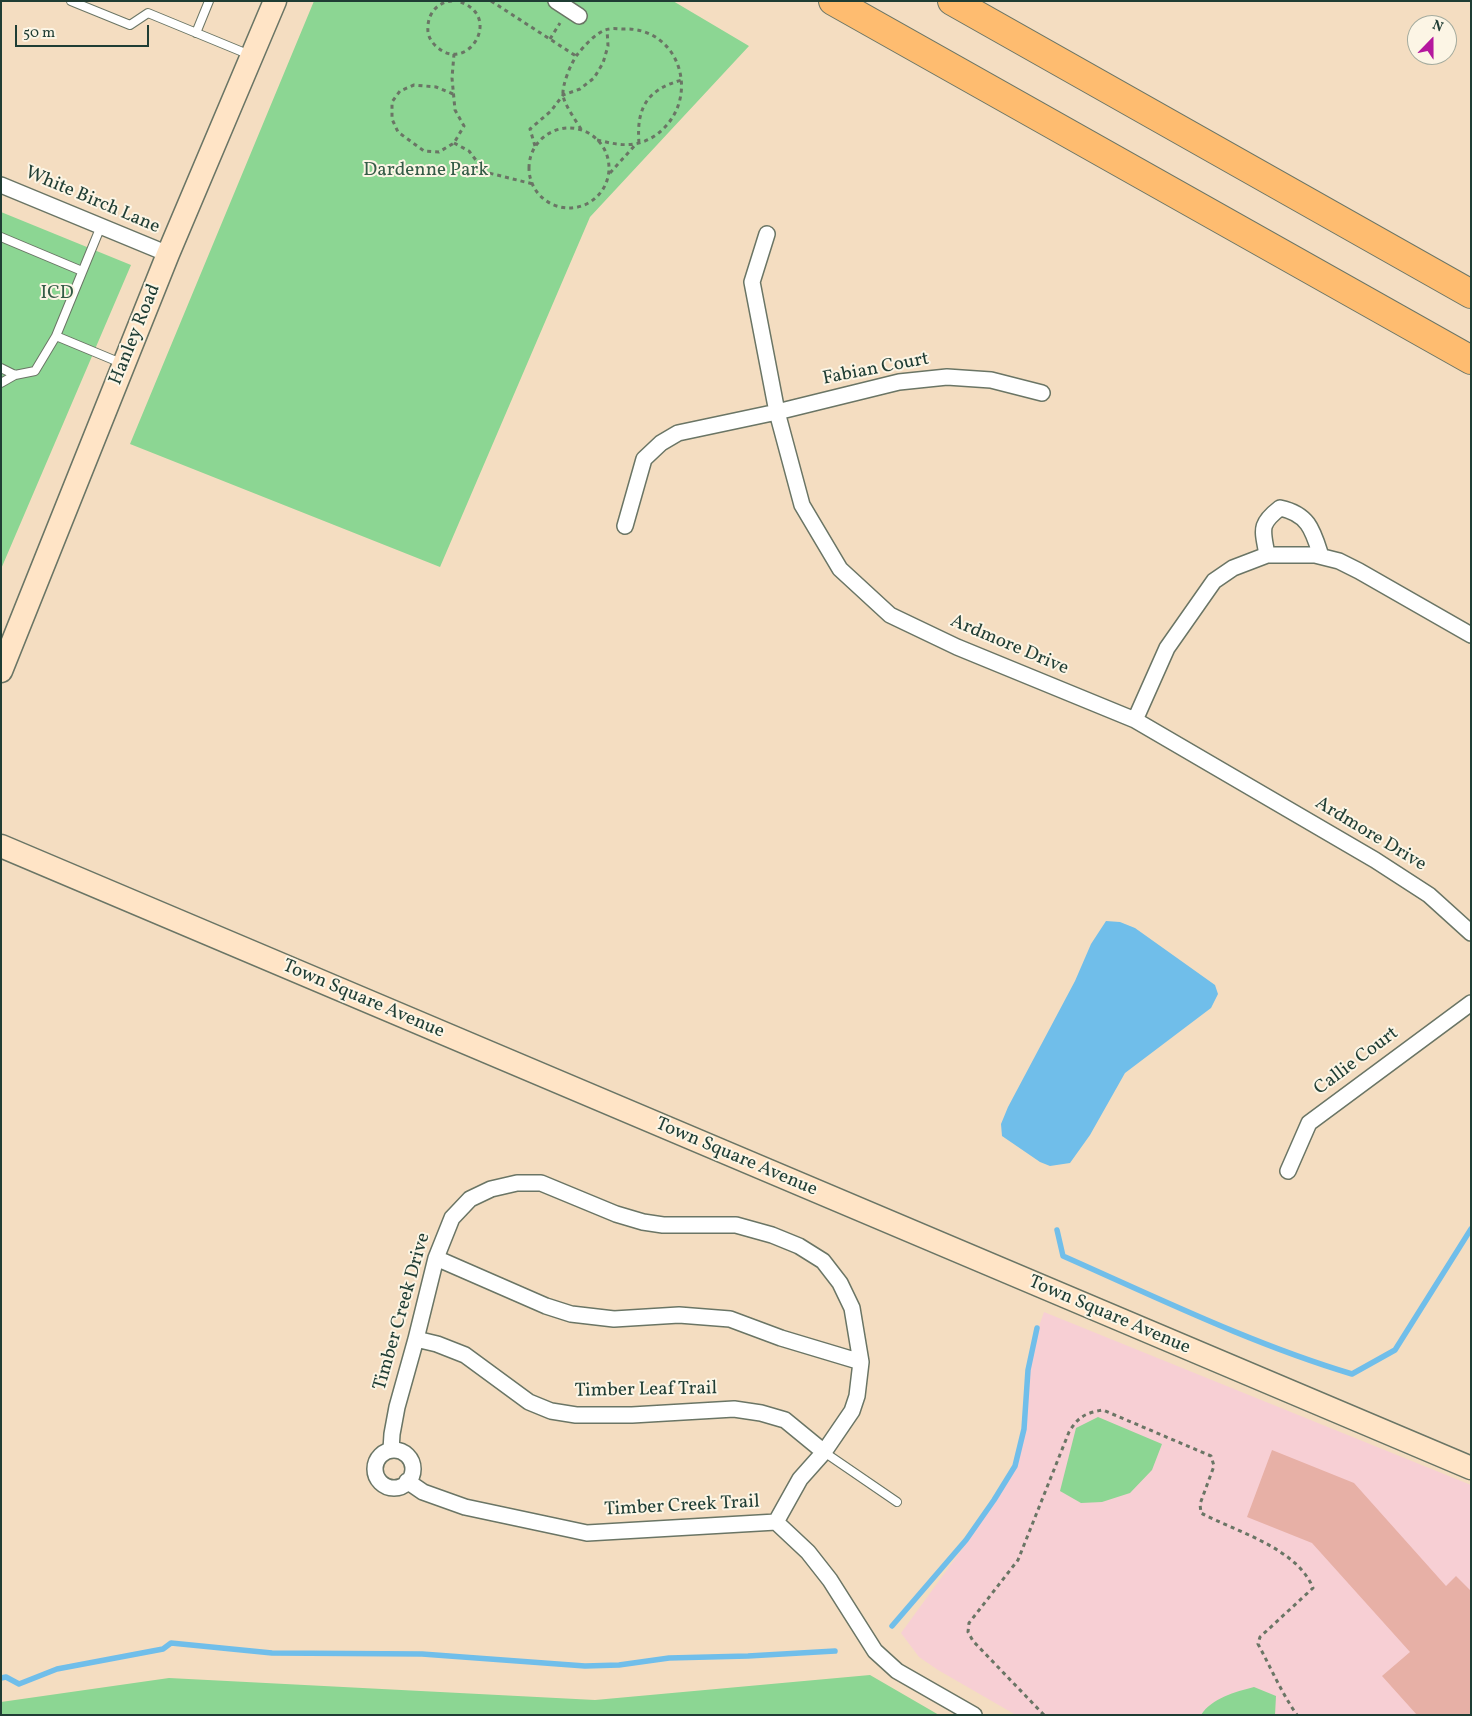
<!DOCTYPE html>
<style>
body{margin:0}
#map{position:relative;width:1472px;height:1716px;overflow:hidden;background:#f4ddc1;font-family:Vollkorn,serif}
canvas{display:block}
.frame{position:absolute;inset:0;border:2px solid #1f3d34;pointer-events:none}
.north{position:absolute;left:1407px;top:15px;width:50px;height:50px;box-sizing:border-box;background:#fcf5e5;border:1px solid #a4ab9e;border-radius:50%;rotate:22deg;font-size:14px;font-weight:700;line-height:20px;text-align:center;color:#1f3d34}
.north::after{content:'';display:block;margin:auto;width:18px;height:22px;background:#b5179e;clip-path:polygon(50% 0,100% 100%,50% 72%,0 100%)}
.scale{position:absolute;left:15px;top:25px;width:134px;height:22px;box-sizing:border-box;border:2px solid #1f3d34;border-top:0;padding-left:6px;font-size:15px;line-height:18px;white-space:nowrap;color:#1f3d34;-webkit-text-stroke:4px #fcf5e5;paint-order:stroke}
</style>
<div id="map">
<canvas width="1472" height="1716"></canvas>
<div class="frame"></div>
<div class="north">N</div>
<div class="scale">50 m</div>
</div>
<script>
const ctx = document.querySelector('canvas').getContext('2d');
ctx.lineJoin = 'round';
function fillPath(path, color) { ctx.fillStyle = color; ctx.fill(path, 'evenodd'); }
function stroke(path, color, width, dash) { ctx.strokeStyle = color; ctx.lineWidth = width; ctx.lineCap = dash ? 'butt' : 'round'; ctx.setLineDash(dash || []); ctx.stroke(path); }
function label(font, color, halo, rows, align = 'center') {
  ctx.font = font + ' Vollkorn,serif'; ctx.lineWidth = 4; ctx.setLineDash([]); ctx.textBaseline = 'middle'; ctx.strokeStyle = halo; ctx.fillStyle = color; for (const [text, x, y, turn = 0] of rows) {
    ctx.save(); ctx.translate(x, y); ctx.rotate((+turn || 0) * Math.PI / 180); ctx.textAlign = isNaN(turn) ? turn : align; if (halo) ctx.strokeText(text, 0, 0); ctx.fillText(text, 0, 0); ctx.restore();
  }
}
fillPath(new Path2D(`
 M1044 1312 1471 1485V1715H1016L938 1670 919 1657 901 1633 968 1541 1016 1466 1026 1430 1030 1370 1038 1329Z`), '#f7cfd4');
fillPath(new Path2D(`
 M314 1H673L749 46 590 217 440 567 130 444Z
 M1 212 131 265 1 569Z
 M1098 1417 1162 1444 1152 1470 1130 1493 1102 1502 1081 1503 1060 1491 1076 1428Z
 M870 1675 939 1715H1V1702L169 1678 595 1700Z
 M1254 1687 1276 1696 1275 1715H1201C1212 1698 1235 1692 1254 1687Z`), '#8cd693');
fillPath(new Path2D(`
 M1106 921 1120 922 1135 928 1215 985 1218 994 1211 1008 1125 1073 1090 1135 1070 1163 1050 1166 1040 1162 1002 1136 1001 1124 1008 1107 1075 981 1091 944Z`), '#70beea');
stroke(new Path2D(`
 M1057 1230 1063 1256C1158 1298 1252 1344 1352 1374L1395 1350 1471 1229
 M892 1626 966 1540 994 1500 1015 1466 1024 1429 1028 1370 1037 1328
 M1 1678 6 1677 19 1684 57 1669 163 1649 171 1643 272 1653 422 1654 585 1666 619 1665 669 1658 748 1656 835 1651`), '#70beea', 5.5);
fillPath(new Path2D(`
 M1272 1450 1354 1483 1446 1586 1456 1576 1471 1591V1715H1417L1382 1676 1410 1652 1312 1543 1247 1517Z`), '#e7b0a6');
const lane = new Path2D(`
 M71 1 130 25 148 13 250 55
 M196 33 209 1
 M101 226 56 336 121 363
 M1 237 82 271
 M1 368 15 375 35 371 56 336
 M1 383 15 375
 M824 1452 897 1502`);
const street = new Path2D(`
 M556 1 579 16
 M1 185 168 254
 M767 234 752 282 777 412 802 505 840 569 890 615 957 647 1135 720 1375 860 1429 895 1471 933
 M625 526 644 459 661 443 678 433 777 412 899 382 947 377 991 380 1042 393
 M1267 555C1263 530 1258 525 1280 508 1309 514 1313 531 1321 556
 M1135 720 1167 648 1214 581 1233 568 1267 555H1315L1339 561 1359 571 1471 635
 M1288 1171 1309 1123 1471 1003
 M436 1258 546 1306 571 1314 614 1319 679 1315 730 1319 781 1338 861 1362
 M416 1339 437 1344 465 1355 529 1402 551 1411 576 1415H632L734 1409 761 1413 785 1420 824 1452
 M391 1450 392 1434 397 1407 416 1339 436 1258 452 1218 470 1199 491 1189 517 1183H541L616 1214 643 1222 663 1225H736L772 1235 799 1246 823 1261 840 1283 852 1308 861 1362 857 1396 852 1411 824 1452 800 1479 776 1522
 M375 1469a19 19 0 1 1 38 0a19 19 0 1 1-38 0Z
 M407 1481 423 1492 465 1507 587 1533 776 1522 808 1552 830 1580 875 1651 897 1671 974 1715`);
const secondary = new Path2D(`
 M1 671 168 254 275 1
 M1 846 1471 1468`);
const highway = new Path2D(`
 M833 1 1471 360
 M952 1 1471 294`);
stroke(lane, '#6a7565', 10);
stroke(street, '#6a7565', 18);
stroke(secondary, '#6a7565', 25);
stroke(highway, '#6a7565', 30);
stroke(new Path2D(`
 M452 1C438 2 428 13 428 27 427 35 431 42 437 47 468 75 505 14 457 1
 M491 1 576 56
 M550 39 560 23
 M453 94 436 87 414 85 400 91 392 102V119L398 132 424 151 439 152 454 143 464 126 455 110 452 78 454 54
 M529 168a40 40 0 1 1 80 0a40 40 0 1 1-80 0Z
 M581 129C576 121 564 104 563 95 562 85 571 63 577 55 584 46 597 31 609 29 614 28 619 29 624 29 678 27 701 94 662 130 655 137 645 142 635 144 622 146 610 143 597 140
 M454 143 469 151 485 172 533 184
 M639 143C636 107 648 89 682 80
 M535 146 530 129 551 111 563 95 580 89 594 78 603 63 608 46 607 29
 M610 173 636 144
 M1044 1715 973 1641 968 1632 969 1623 1018 1560 1069 1432C1078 1417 1085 1413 1103 1410L1211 1456 1214 1466 1200 1504 1201 1513C1237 1532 1297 1548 1313 1588L1260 1637 1258 1644C1271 1668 1281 1692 1297 1715`), '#6a7565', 3, [4, 4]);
stroke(lane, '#fff', 8);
stroke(street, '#fff', 15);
stroke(secondary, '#ffe4c6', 22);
stroke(highway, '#febc70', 28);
label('19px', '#355c47', '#fcf5e5', [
 ["Dardenne Park",426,172],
 ["ICD",57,295]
]);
label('19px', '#1f3d34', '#fcf5e5', [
 ["White Birch Lane",92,201,23],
 ["Hanley Road",136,335,-68],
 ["Fabian Court",876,370,-11],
 ["Ardmore Drive",1009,646,23],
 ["Ardmore Drive",1370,835,31],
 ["Town Square Avenue",363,1000,23],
 ["Callie Court",1357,1062,-37],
 ["Town Square Avenue",736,1158,23],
 ["Timber Creek Drive",403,1312,-74],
 ["Town Square Avenue",1109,1316,23],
 ["Timber Leaf Trail",646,1391,-1],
 ["Timber Creek Trail",682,1507,-3]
]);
</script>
